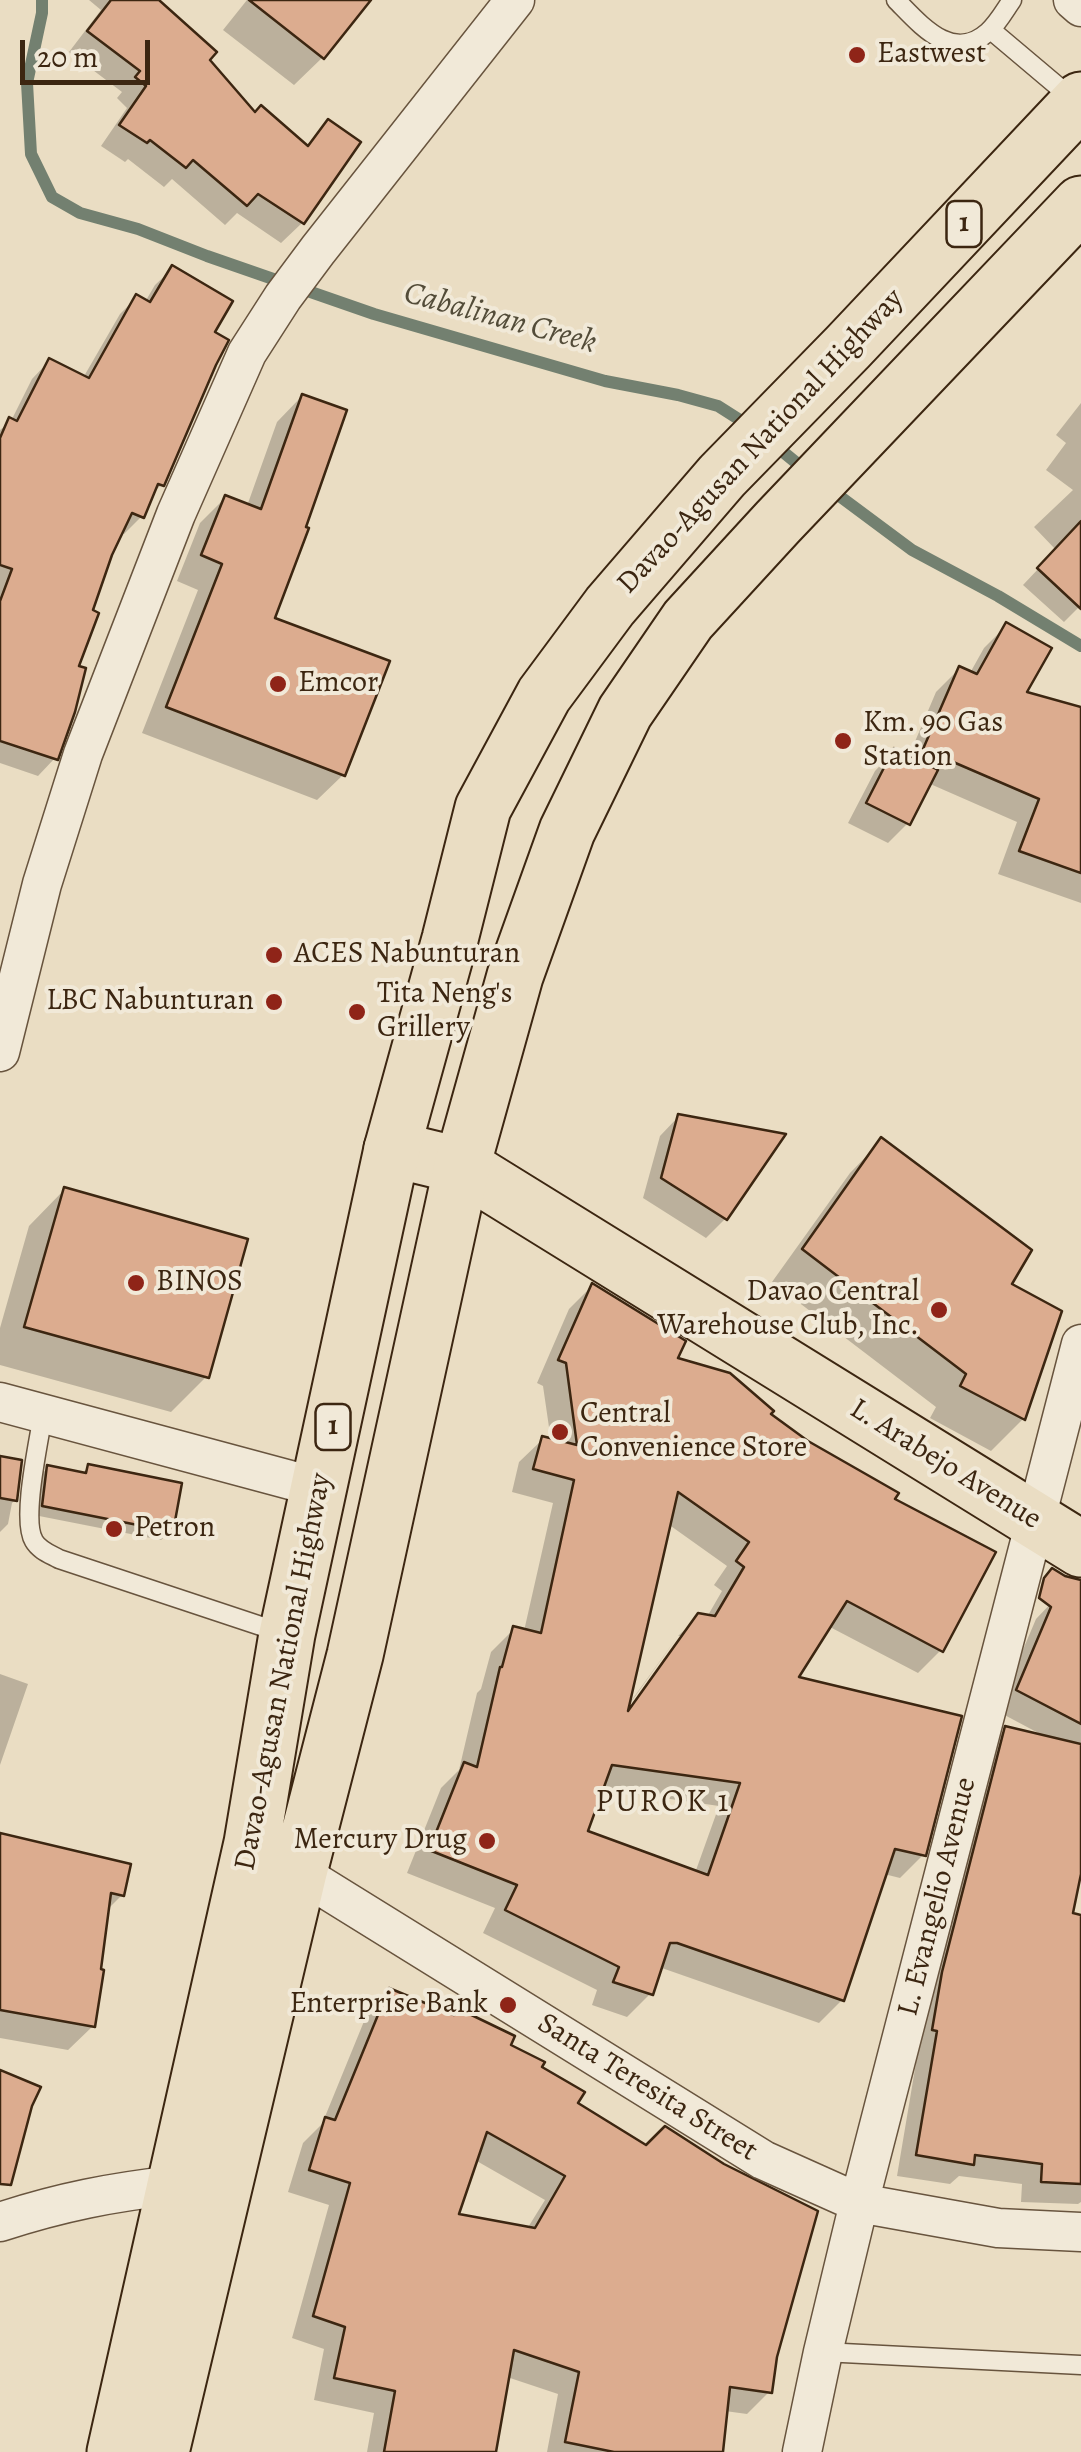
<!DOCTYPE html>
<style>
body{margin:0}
#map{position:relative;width:1081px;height:2452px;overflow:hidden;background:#eaddc3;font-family:Alegreya,serif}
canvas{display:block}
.scale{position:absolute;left:20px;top:40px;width:130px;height:45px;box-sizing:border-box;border:5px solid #3c2611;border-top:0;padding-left:12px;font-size:30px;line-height:35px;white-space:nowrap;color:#3c2611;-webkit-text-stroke:8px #f1e9d8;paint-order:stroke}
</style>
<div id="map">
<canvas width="1081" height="2452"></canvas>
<div class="scale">20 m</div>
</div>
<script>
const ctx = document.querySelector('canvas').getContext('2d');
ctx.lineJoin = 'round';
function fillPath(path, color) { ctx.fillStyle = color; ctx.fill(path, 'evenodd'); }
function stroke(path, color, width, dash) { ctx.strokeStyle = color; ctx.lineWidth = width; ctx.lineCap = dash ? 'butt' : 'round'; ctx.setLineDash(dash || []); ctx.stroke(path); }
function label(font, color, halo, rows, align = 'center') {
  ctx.font = font + ' Alegreya,serif'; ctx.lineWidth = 8; ctx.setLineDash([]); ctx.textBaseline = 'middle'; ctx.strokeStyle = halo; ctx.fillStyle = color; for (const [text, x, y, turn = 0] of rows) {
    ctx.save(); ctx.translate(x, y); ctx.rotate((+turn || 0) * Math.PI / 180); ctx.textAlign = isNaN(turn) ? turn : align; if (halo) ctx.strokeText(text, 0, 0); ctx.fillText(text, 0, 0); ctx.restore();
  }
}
fillPath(new Path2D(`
 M89 0H158L206 60 254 115 305 147 328 122 357 143 302 223 281 243 237 213 225 225 172 179 164 187 128 159 125 162 101 146 127 108 117 98 122 92 69 52 101 10Z
 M247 0H368L323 57 294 85 223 30Z
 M173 268 211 333 161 485 149 497 141 517 124 534 120 532 89 612 55 758 38 776 0 763V430L11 421 32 379 49 361 83 378 120 314 137 297 145 302 155 285Z
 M302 396 272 619 343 775 317 800 142 733 198 590 177 581 200 523 226 497 247 506 277 422Z
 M1081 403V605L1064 622 1023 585 1056 550 1034 527 1073 490 1046 470 1066 443 1056 435Z
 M1007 625 1023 693 1081 710V903L998 874 1017 822 928 783 908 823 888 843 848 823 875 771 894 751 908 758 936 692 959 669 970 673 984 648Z
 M679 1116 725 1219 706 1238 643 1198 660 1136Z
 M882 1140 1023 1419 991 1451 930 1418 936 1407 772 1282 850 1173Z
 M64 1190 206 1377 171 1412 0 1365V1328L29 1226Z
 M592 1286 674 1359 767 1415 892 1500 941 1650 918 1673 828 1626 795 1678 923 1855 900 1878 884 1874 842 2000 819 2023 659 1967 650 1994 627 2017 592 2005 597 1990 483 1933 495 1908 407 1873 441 1788 459 1770 477 1693 481 1689 491 1652 514 1629 524 1631 553 1503 512 1492 519 1462 543 1439 551 1441 543 1386 537 1383 569 1309ZM668 1524 727 1566 714 1585 722 1591 707 1617 699 1616 678 1636H685L623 1722 619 1719 678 1636 626 1708ZM601 1789 719 1806 695 1873 585 1832Z
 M0 1458 15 1500 12 1503 8 1524 0 1532Z
 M89 1467 171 1531 161 1540 34 1515 38 1477 48 1468 81 1474Z
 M1056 1598 1081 1607V1862L1070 1915 1081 1917V2202L1078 2204 1021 2202 1022 2184 959 2176 950 2184 897 2176 918 2051 985 1750 1006 1729 1044 1736 997 1711 1036 1619Z
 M0 1674 28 1684 0 1765Z
 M0 1835 122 1895 106 1911 93 2026 68 2050 0 2038Z
 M389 1991 507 2047 539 2068 575 2104 774 2356 770 2391 747 2414 725 2411 720 2452H547L558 2394 507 2377 493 2451 500 2452H367L374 2413 314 2400 324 2349 292 2338 329 2205 288 2192 303 2143 322 2124 367 2014ZM475 2160 545 2200 527 2229 455 2216Z`), '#0003');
stroke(new Path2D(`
 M42 0V13L27 83 31 154 52 197 80 213 138 229 207 256 374 314 605 381 678 395 718 406 751 427
 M771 442 810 474
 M830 489 912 550 998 596 1081 646`), '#738070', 12);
const building = new Path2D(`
 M111 0H159L217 52 210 60 255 112 261 105 308 146 328 119 361 142 304 224 258 194 247 206 193 160 186 168 150 140 147 143 119 125 146 86 135 77 140 71 87 31Z
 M249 0H371L324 59Z
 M172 265 233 301 215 332 229 340 216 365 164 486 158 484 144 518 132 513 112 555 93 610 99 613 79 666 86 668 75 712 58 760 0 741V601L12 569 0 565V438L9 417 17 421 49 358 89 378 136 294 150 302Z
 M302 394 347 410 306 527 309 528 275 618 390 661 345 776 166 707 222 564 201 555 225 495 261 509Z
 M1081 521V609L1037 568Z
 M1006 622 1052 648 1027 692 1081 707V873L1019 851 1039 799 923 749 959 666 977 674Z
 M894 748 938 770 910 825 866 803Z
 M678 1114 786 1134 727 1220 661 1178Z
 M881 1137 1032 1250 1012 1284 1062 1311 1025 1420 960 1386 966 1374 802 1249Z
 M64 1187 248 1239 209 1378 24 1327Z
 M592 1283 686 1341 678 1358 730 1373 774 1411 771 1414 808 1441 899 1493 895 1499 996 1552 943 1652 847 1601 799 1677 962 1716 926 1856 895 1849 844 2001 677 1943H670L653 1995 613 1982 619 1967 505 1910 517 1885 429 1850 464 1762 477 1767 500 1667H502L513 1626 541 1633 574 1480 533 1469 542 1436 577 1445 566 1363 558 1360ZM678 1492 749 1542 736 1561 744 1567 715 1616 698 1613 628 1711ZM612 1765 740 1783 708 1875 588 1831Z
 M0 1456 22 1460 17 1501 0 1498Z
 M88 1464 182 1483 173 1532 42 1506 47 1465 86 1473Z
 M1052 1568 1065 1576 1081 1580V1724L1016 1690 1051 1607 1039 1598 1044 1578Z
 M1005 1726 1081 1744V1874L1073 1913 1081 1915V2184L1041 2182 1042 2164 975 2155 974 2165 916 2155 937 2031 932 2030 942 1972Z
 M0 1833 131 1864 124 1896 111 1893 101 1969 104 1970 95 2027 0 2010Z
 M389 1988 454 2015 457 2008 515 2036 511 2045 545 2062 542 2067 585 2092 578 2103 646 2145 665 2126 724 2164 818 2211 777 2357 772 2393 730 2387 723 2452H614L565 2442 579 2372 514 2350 496 2452H384L395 2391 334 2378 345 2327 313 2316 350 2183 309 2170 325 2117 335 2120ZM487 2132 565 2176 535 2228 459 2214Z
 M0 2070 41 2087 32 2106 11 2185 0 2184Z`);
fillPath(building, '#dcac8f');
stroke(building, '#3c2611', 2.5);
const lane = new Path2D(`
 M896 0C920 24 952 64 988 32 998 23 1005 10 1012 0
 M991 30 1074 100
 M43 1414C39 1441 21 1520 34 1541 39 1550 50 1554 59 1559L282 1633
 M823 2352 1081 2365`);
const street = new Path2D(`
 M1073 0 1081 7
 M0 1052 42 884 83 754 176 514 247 353 283 297 318 250 515 0
 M0 1402 320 1488
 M279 1860 763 2160 859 2203 998 2228 1081 2232
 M0 2222C61 2202 113 2192 176 2185
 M802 2452 823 2352 859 2203 1081 1344`);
const primary = new Path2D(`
 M392 1149 462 1166 1081 1549`);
const highway = new Path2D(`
 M115 2452 252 1843 287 1634 392 1149 450 939 483 808 544 695 610 606 722 476 848 347 1081 100
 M161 2452 299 1872 355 1655 462 1166 515 976 567 831 625 712 688 620 778 522 1081 204`);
stroke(lane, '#68543e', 21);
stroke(street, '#68543e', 41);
stroke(primary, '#3c2611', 59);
stroke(highway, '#3c2611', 59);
stroke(lane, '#f1e9d8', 18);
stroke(street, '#f1e9d8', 38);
stroke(primary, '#eaddc3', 55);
stroke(highway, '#eaddc3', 55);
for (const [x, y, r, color] of [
 [857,55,10,"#8f2418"],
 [278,684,10,"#8f2418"],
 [843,741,10,"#8f2418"],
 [274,955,10,"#8f2418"],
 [274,1002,10,"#8f2418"],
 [357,1012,10,"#8f2418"],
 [136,1283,10,"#8f2418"],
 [939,1310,10,"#8f2418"],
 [560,1432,10,"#8f2418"],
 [114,1529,10,"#8f2418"],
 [487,1841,10,"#8f2418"],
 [508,2005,10,"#8f2418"]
]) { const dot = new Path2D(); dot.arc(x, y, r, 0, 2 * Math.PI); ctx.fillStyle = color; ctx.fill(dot); stroke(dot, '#f1e9d8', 4); }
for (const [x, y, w] of [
 [964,224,35],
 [333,1427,35]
]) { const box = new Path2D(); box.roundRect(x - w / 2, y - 23, w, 46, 8); ctx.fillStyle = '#f1e9d8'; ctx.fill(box); stroke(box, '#3c2611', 2.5); }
label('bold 28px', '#3c2611', null, [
 ["1",964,224],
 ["1",333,1427]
]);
label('30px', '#3c2611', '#f1e9d8', [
 ["Eastwest",877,55],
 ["Emcor",298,684],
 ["Km. 90 Gas",863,724],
 ["Station",863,758],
 ["ACES Nabunturan",294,955],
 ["Tita Neng's",377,995],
 ["Grillery",377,1029],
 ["LBC Nabunturan",254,1002,"right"],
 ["BINOS",156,1283],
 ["Davao Central",919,1293,"right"],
 ["Warehouse Club, Inc.",919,1327,"right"],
 ["Central",580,1415],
 ["Convenience Store",580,1449],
 ["Petron",134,1529],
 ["Mercury Drug",467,1841,"right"],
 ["Enterprise Bank",488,2005,"right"]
], 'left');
label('30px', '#3c2611', '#f1e9d8', [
 ["Davao-Agusan National Highway",761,442,-47],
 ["L. Arabejo Avenue",945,1465,32],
 ["Davao-Agusan National Highway",284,1672,-79],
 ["L. Evangelio Avenue",938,1897,-76],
 ["Santa Teresita Street",647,2088,32]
]);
label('italic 32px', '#534c39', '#f1e9d8', [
 ["Cabalinan Creek",500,319,15]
]);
ctx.letterSpacing = '2.5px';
label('32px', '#3c2611', '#f1e9d8', [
 ["PUROK 1",663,1803]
]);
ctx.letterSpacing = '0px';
</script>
